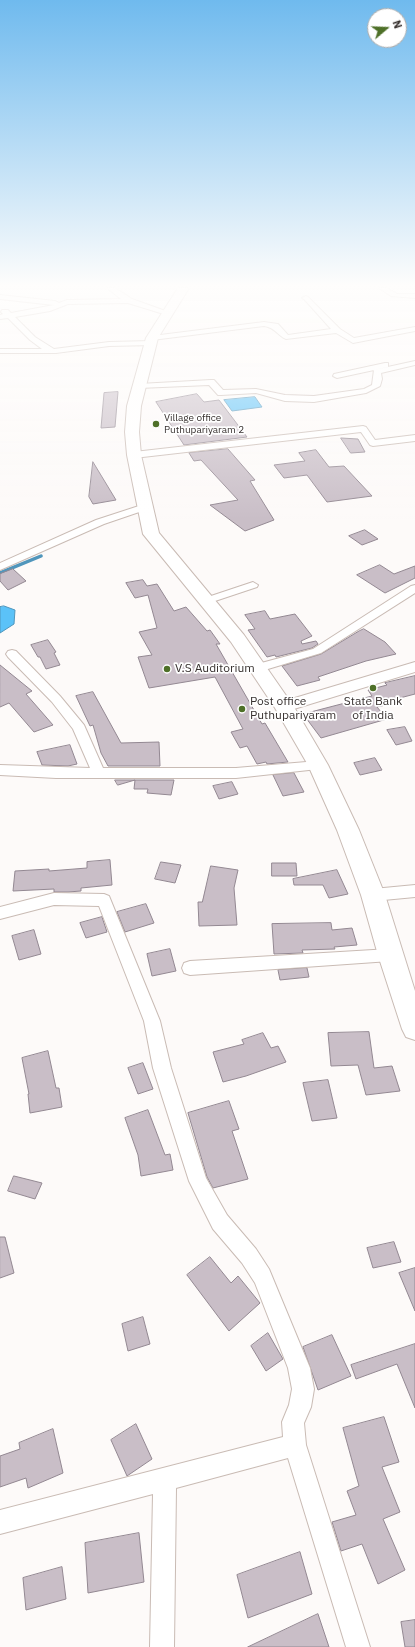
<!DOCTYPE html>
<style>
body{margin:0}
#map{position:relative;width:415px;height:1647px;overflow:hidden;background:#fdfaf9;font-family:"IBM Plex Sans",sans-serif}
canvas{display:block}
.north{position:absolute;left:367px;top:8px;width:40px;height:40px;box-sizing:border-box;background:#fff;border:1px solid #afadac;border-radius:50%;rotate:71deg;font-size:11px;font-weight:700;line-height:16px;text-align:center;color:#37312f}
.north::after{content:'';display:block;margin:auto;width:14px;height:18px;background:#4e7028;clip-path:polygon(50% 0,100% 100%,50% 72%,0 100%)}
</style>
<div id="map">
<canvas width="415" height="1647"></canvas>
<div class="north">N</div>
</div>
<script>
const ctx = document.querySelector('canvas').getContext('2d');
ctx.lineJoin = 'round';
function fillPath(path, color) { ctx.fillStyle = color; ctx.fill(path, 'evenodd'); }
function stroke(path, color, width, dash) { ctx.strokeStyle = color; ctx.lineWidth = width; ctx.lineCap = dash ? 'butt' : 'round'; ctx.setLineDash(dash || []); ctx.stroke(path); }
function label(font, color, halo, rows, align = 'center') {
  ctx.font = font + ' "IBM Plex Sans",sans-serif'; ctx.lineWidth = 3.5; ctx.setLineDash([]); ctx.textBaseline = 'middle'; ctx.strokeStyle = halo; ctx.fillStyle = color; for (const [text, x, y, turn = 0] of rows) {
    ctx.save(); ctx.translate(x, y); ctx.rotate((+turn || 0) * Math.PI / 180); ctx.textAlign = isNaN(turn) ? turn : align; if (halo) ctx.strokeText(text, 0, 0); ctx.fillText(text, 0, 0); ctx.restore();
  }
}
const water = new Path2D(`
 M255 397 262 407 232 411 224 400Z
 M4 606 15 610 14 624 0 633V607Z`);
fillPath(water, '#5bc2f8');
stroke(water, '#5096bc', 1);
stroke(new Path2D(`
 M0 573 41 556`), '#5096bc', 3.5);
const building = new Path2D(`
 M118 392 115 427 101 428 104 393Z
 M197 394 204 402 219 400 247 437 184 445 156 402Z
 M341 438 358 439 365 452 351 453Z
 M228 449 255 480 250 481 274 520 245 531 210 505 238 500 201 460 194 461 189 453Z
 M316 450 329 467 344 466 372 496 327 502 307 475 284 478 274 465 305 461 299 453Z
 M93 462 116 500 93 504 89 497Z
 M365 530 378 539 362 545 349 536Z
 M380 565 394 574 415 566V578L385 593 357 575Z
 M13 569 26 581 8 590 0 581V574Z
 M143 580 147 586 157 584 174 611 186 607 207 631 210 630 220 644H216L262 724 265 723 288 762 267 764 266 762 257 764 247 746 240 748 231 732 243 729 215 677 149 688 138 657 152 655 139 632 157 628 148 595 135 598 126 583Z
 M265 611 270 619 295 614 312 636 301 641 302 644 316 641 318 644 312 648 276 657 275 655 267 657 248 630 255 629 245 615Z
 M364 629 385 642 396 654 366 661 318 677 320 680 297 686 282 666 321 654 359 631Z
 M48 640 56 652 54 653 60 665 46 669 40 657H38L31 645Z
 M0 665 32 691 26 694 53 725 34 732 9 703 0 707Z
 M415 676V694L396 699 398 702 377 707 387 719 321 738 303 714 372 696 368 690 387 685 385 683Z
 M93 692 121 743 159 742 160 766H108L101 753 93 725 90 726 76 696Z
 M405 727 412 741 396 745 387 730Z
 M70 745 77 764 68 766 42 765 37 752Z
 M375 758 382 770 360 775 354 763Z
 M294 773 304 792 283 796 273 775Z
 M115 780H174L171 795 147 793 148 789H134L135 780 118 785Z
 M232 782 238 794 219 799 213 786Z
 M110 860 112 885 81 888V891L68 892H54V889L13 891 15 871 49 869V871L87 868V862Z
 M161 862 181 865 175 883 155 879Z
 M272 863H296L297 876H272Z
 M211 866 238 870 234 888 237 925 199 926 198 902H202Z
 M337 870 348 894 329 898 323 885H294L293 879Z
 M146 904 154 923 125 932 117 912Z
 M102 917 107 932 86 938 80 923Z
 M331 923 332 930 352 928 357 945 334 947 335 949 302 950 303 953 274 954 272 924Z
 M34 930 41 954 19 960 12 936Z
 M170 949 176 971 152 976 147 954Z
 M307 968 309 977 280 980 278 970Z
 M369 1032 374 1068 392 1066 400 1091 366 1095 358 1065 331 1066 328 1033Z
 M263 1033 271 1048 278 1046 286 1062 246 1076 223 1082 213 1052 244 1044 242 1040Z
 M48 1051 56 1088H59L62 1107 30 1113 28 1094H29L22 1058Z
 M143 1063 153 1089 138 1094 128 1068Z
 M328 1080 337 1118 312 1121 303 1083Z
 M229 1101 239 1129 232 1131 248 1179 213 1188 207 1177 188 1113Z
 M148 1110 165 1155 170 1154 173 1170 141 1176 138 1155 125 1118Z
 M14 1176 42 1183 35 1199 8 1191Z
 M0 1237H5L14 1273 0 1278Z
 M394 1242 401 1262 373 1268 367 1248Z
 M210 1257 231 1283 238 1276 260 1303 229 1331 187 1275Z
 M415 1268V1311L399 1273Z
 M143 1317 150 1344 128 1351 122 1324Z
 M268 1333 283 1359 266 1371 251 1346Z
 M332 1335 351 1376 318 1390 303 1347Z
 M415 1344V1408L397 1364 356 1379 351 1365Z
 M384 1417 399 1462 382 1467 400 1512 383 1519 405 1570 378 1584 362 1544 341 1551 332 1522 356 1515 347 1491 359 1486 343 1428Z
 M136 1424 152 1459 127 1476 111 1440Z
 M53 1429 63 1473 28 1488 26 1478 0 1487V1456L20 1449 19 1443Z
 M139 1533 144 1582 88 1593 85 1543Z
 M300 1552 312 1594 248 1618 237 1575Z
 M62 1567 66 1599 26 1610 23 1578Z
 M318 1614 329 1647H248Z
 M415 1620V1647H405L401 1622Z`);
fillPath(building, '#c9bec7');
stroke(building, '#938892', 1);
const minor = new Path2D(`
 M107 288H115L132 299 171 313 167 315 128 303 68 304 50 311 15 317 35 337 54 349 109 342 151 341H154V345L109 346 56 353H0V349H42L30 340 8 318 0 319V315L3 314 1 312 2 310H8L11 313 54 305 0 299V295L55 301 59 303 67 300 121 299Z
 M379 288H387L397 294H415V298L391 296Z
 M306 296 308 297 340 329 354 338 415 327V331L353 343 336 333 286 339C277 335 276 328 264 326L152 340 148 338 152 336 264 322 278 324 288 335 331 329 304 299 302 298Z
 M415 361V365L381 373 382 379 380 386 366 393 314 402 285 401 256 393 221 395H218L209 385 139 388 135 386 139 384 211 380H214L223 390 256 389 285 395 314 396 364 389 372 385 374 370Z
 M385 363H388V367L337 378 333 376 334 374Z
 M363 426 366 427 375 440 415 435V441L373 446 370 445 361 432 134 458 129 455 134 452Z
 M145 504 150 507 148 509 104 524 0 570V563L96 520Z
 M253 582 258 585 257 587 206 604 200 601 202 599Z
 M415 585V593L321 653 258 672 254 671 252 668 254 665 313 649 411 586Z
 M12 650 16 651 60 696 84 725 103 768H236L318 761 323 762 325 765 323 768 318 769 236 778H56L0 775V765L90 768 73 729 52 702 8 657 6 654 8 651Z
 M415 885V897L373 901 368 899 366 895 368 891 373 889Z
 M54 893 104 894 109 896 160 1021 171 1068 206 1178 227 1215 256 1249 269 1269 310 1368 314 1389 311 1407 304 1423 306 1445 370 1647H346L288 1458 176 1488 174 1647H150L153 1494 0 1534V1510L283 1437 282 1422 289 1405 292 1389 288 1368 255 1283 242 1263 213 1229 189 1181 153 1068 144 1021 99 906 54 905 0 919V907Z
 M390 949 396 950 398 955 396 960 390 961 190 975 184 973 182 968 184 963 190 961Z`);
const tertiary = new Path2D(`
 M415 662V672L284 712 278 711 276 707 278 703Z`);
const trunk = new Path2D(`
 M178 288H189L158 338 141 406 139 432 141 455 159 533 244 635 294 707 328 765 359 830 385 895 415 991V1040L406 1037 402 1029 378 955 361 895 337 830 308 765 275 708 231 642 143 534 127 455 125 432 127 406 146 338Z`);
stroke(minor, '#c9bbb4', 2);
stroke(tertiary, '#c9bbb4', 2);
stroke(trunk, '#c9bbb4', 2);
fillPath(minor, '#fff');
fillPath(tertiary, '#fff');
fillPath(trunk, '#fff');
const sky = ctx.createLinearGradient(0, 0, 0, 519);
sky.addColorStop(0, '#6fbaee');
sky.addColorStop(0.55, '#fefdfc');
sky.addColorStop(1, '#fefdfc00');
ctx.fillStyle = sky;
ctx.fillRect(0, 0, 415, 519);
for (const [x, y, r, color] of [
 [156,424,4,"#4e7028"],
 [167,669,4,"#4e7028"],
 [373,688,4,"#4e7028"],
 [242,709,4,"#4e7028"]
]) { const dot = new Path2D(); dot.arc(x, y, r, 0, 2 * Math.PI); ctx.fillStyle = color; ctx.fill(dot); stroke(dot, '#fff', 1.5); }
label('10px', '#37312f', '#fff', [
 ["Village office",164,418],
 ["Puthupariyaram 2",164,430]
], 'left');
label('12px', '#37312f', '#fff', [
 ["V.S Auditorium",175,669],
 ["Post office",250,702],
 ["Puthupariyaram",250,716],
 ["State Bank",373,702,"center"],
 ["of India",373,716,"center"]
], 'left');
</script>
